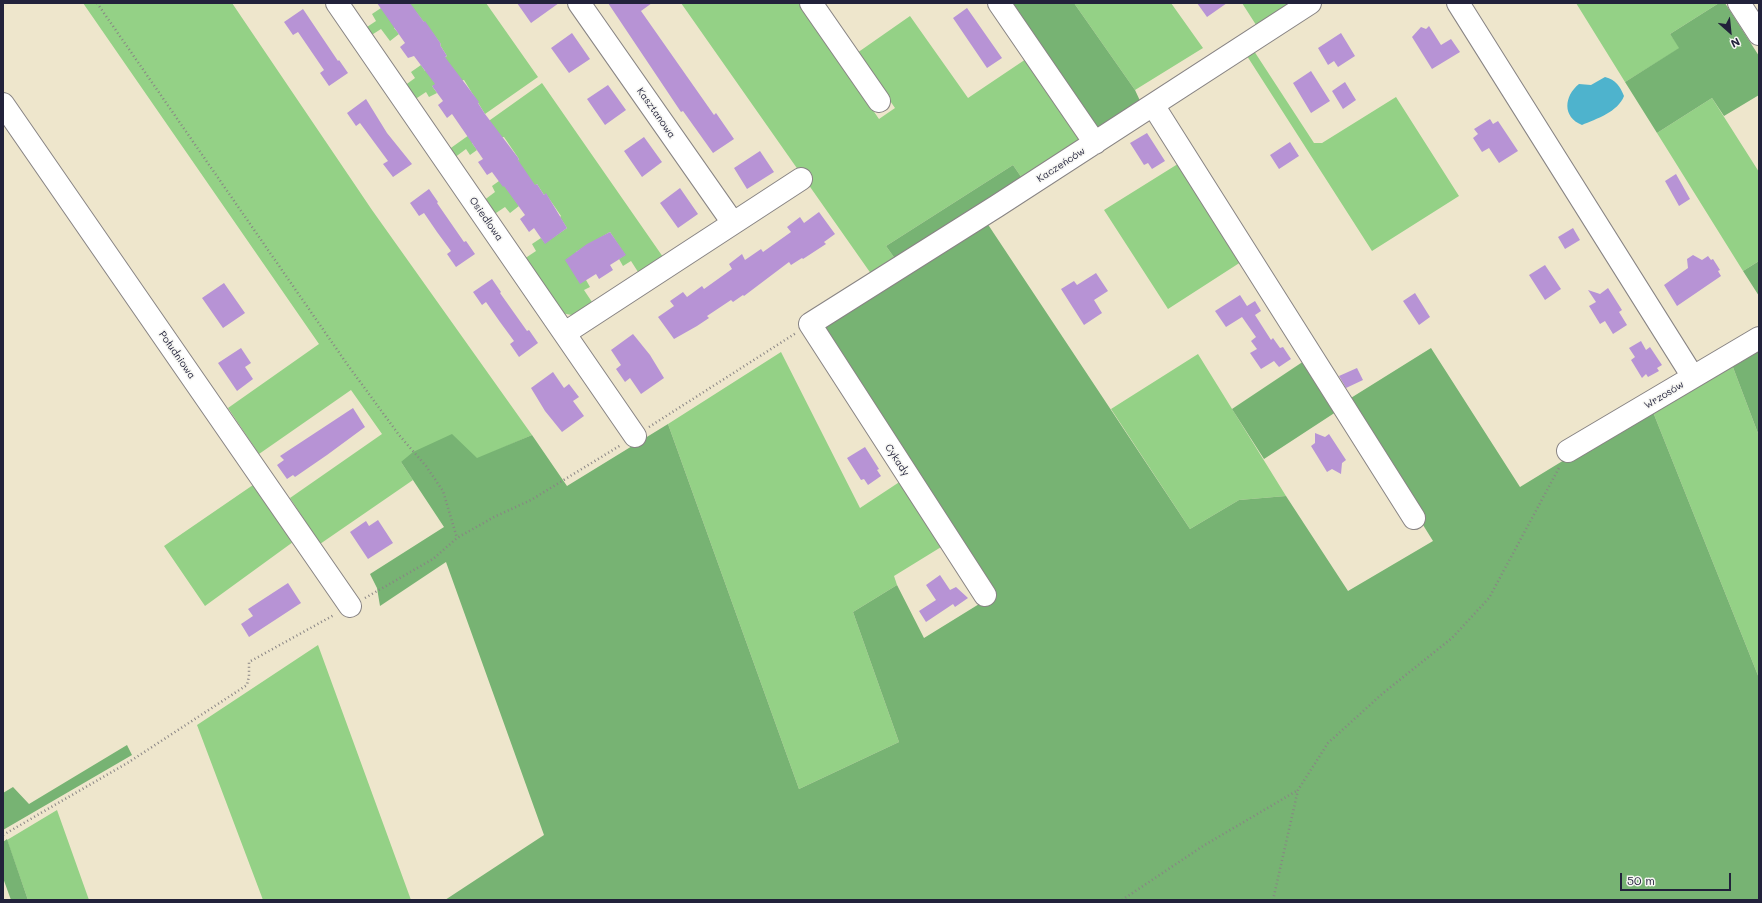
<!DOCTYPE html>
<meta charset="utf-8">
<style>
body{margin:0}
#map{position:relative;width:1762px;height:903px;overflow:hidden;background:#eee6cc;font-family:Mali,sans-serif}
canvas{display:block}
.frame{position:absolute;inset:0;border:4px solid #22223b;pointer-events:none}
.north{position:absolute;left:1710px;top:12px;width:40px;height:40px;-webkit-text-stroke:3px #f6f6f2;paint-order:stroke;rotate:153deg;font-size:11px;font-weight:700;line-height:16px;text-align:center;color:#22223b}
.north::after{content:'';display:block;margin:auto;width:14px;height:18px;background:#22223b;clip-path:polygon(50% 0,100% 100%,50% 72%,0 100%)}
.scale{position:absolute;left:1620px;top:873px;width:111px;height:18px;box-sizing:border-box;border:2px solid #22223b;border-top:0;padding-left:5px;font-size:12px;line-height:14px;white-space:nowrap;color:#22223b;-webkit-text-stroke:3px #f6f6f2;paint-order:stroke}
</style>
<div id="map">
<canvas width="1762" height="903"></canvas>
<div class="frame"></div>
<div class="north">N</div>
<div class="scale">50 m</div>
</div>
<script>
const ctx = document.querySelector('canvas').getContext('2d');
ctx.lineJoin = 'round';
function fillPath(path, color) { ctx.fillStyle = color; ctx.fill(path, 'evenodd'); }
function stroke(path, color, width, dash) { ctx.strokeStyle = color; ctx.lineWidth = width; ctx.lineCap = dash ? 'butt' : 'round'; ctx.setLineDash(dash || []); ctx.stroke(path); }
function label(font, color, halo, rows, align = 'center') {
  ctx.font = font + ' Mali,sans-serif'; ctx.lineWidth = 3; ctx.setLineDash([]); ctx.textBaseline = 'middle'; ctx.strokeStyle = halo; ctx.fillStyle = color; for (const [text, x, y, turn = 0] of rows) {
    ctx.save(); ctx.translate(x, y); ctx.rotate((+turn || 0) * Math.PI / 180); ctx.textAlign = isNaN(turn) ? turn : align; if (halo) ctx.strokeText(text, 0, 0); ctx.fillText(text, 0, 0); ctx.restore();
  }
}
fillPath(new Path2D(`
 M83 3H232L372 210 532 435 477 459 401 462 413 480 320 544 290 498 382 434 351 390 259 454 228 408 319 344Z
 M401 3H486L538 77 485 114 464 80 432 86 437 93 429 97 426 92 414 100 404 86 415 78 411 72 421 65 425 71 447 56 440 45 441 44 416 12 394 28 399 34 390 41 381 29 370 36 364 29 376 21 372 14 381 8Z
 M681 3H799L879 119 895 108 857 53 910 16 968 98 1029 57 1089 142 1026 184 1013 165 886 246 898 263 874 278Z
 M1074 3H1171L1203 48 1135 90Z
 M1242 3H1297L1258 28Z
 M1576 3H1719L1670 34 1680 48 1625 82Z
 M1254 51 1314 143H1322L1396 97 1459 196 1372 251 1247 56Z
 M542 83 663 257 640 275 631 261 623 266 619 259 625 255 610 232 576 252 586 280 590 287 584 290 594 305 577 316 561 313 524 259 536 251 532 244 541 238 545 243 567 228 560 217 561 216 546 194 544 195 537 184 515 200 519 206 510 213 505 207 493 215 483 201 495 192 492 186 499 181 519 159 504 137 472 143 477 150 470 155 466 149 454 158 448 150Z
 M1712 98 1759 172V261L1743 271 1657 133Z
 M1181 162 1244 260 1168 309 1104 210Z
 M781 352 860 508 904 479 946 544 894 576 897 585 853 612 899 742 799 789 668 424Z
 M1198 354 1286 496 1239 500 1190 529 1111 409Z
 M1731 362 1759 436V678L1651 407Z
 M253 485 293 542 205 606 164 546Z
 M318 645 411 900H263L197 725Z
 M57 810 89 900H28L7 840Z`), '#94d186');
fillPath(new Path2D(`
 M1009 3H1074L1135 90 1142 105 1100 135Z
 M1719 3H1725L1759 56V95L1724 116 1712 98 1657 133 1625 82 1679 48 1670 34Z
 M1013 165 1026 184 898 263 886 246Z
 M985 220 1190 529 1239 500 1286 496 1348 591 1433 541 1346 401 1431 348 1520 487 1651 407 1759 678V900H445L544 835 446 562 380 606 377 588 370 574 444 527 401 462 413 452 452 434 477 458 532 435 567 486 668 424 799 789 899 742 853 612 897 585 924 638 984 601 818 329Z
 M1759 261V296L1743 271Z
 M1759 345V436L1731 362Z
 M1307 359 1339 410 1264 459 1232 409Z
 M127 745 132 755 3 830V793L13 787 29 804Z
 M7 839 28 900H11L3 878V842Z`), '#77b373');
fillPath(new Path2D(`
 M1605 77C1616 80 1620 86 1624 96 1618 112 1596 119 1582 125 1562 117 1564 96 1579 84L1591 85Z`), '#4eb3cd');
fillPath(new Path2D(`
 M377 3H410L424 22 425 21 441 44 440 45 447 56 445 57 479 102 478 103 485 114 519 159 518 160 535 185 537 184 544 195 546 193 567 228 545 244 534 228 529 232 520 219 525 215 504 186 503 187 492 172 487 175 478 162 483 159 472 143 452 114 447 118 438 105 443 101 432 86 435 84 414 56 408 58 400 47 405 43Z
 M517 3H559L531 23Z
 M608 3H652L641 11 714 115 716 113 734 139 713 153 683 111 681 112Z
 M1197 3H1227L1207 17Z
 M967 8 1002 58 987 68 953 18Z
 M303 9 338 61 339 60 348 73 329 86 320 73 324 70 298 32 293 35 284 22Z
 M1429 26 1441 45 1451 39 1460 52 1432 69 1412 37 1421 27 1426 29Z
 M572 33 590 59 569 73 551 48Z
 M1341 33 1355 56 1338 67 1334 61 1328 65 1318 48Z
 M1311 71 1330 101 1311 113 1293 83Z
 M1345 82 1356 100 1343 109 1332 91Z
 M608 85 626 110 605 125 587 99Z
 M366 99 387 133 412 164 393 177 383 164 388 161 360 123 356 126 347 113Z
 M1490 119 1493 124 1498 121 1518 151 1499 163 1489 148 1482 152 1473 138 1478 134 1474 129Z
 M1147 133 1165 161 1152 169 1148 163 1144 165 1130 143Z
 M644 137 662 162 642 177 624 151Z
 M1290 142 1299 156 1279 169 1270 155Z
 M760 151 774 172 747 189 734 168Z
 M1676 174 1690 199 1679 206 1665 181Z
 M680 188 698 214 678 228 660 203Z
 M429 189 438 202 437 203 464 242 466 241 475 254 456 267 447 254 451 251 437 232 424 213 419 216 410 203Z
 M819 212 835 234 824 242 826 244 803 259 802 258 791 265 789 262 744 296 743 295 733 302 731 300 707 316 709 318 697 326 674 339 658 317 674 306 670 301 683 292 687 297 702 286 704 289 732 269 729 264 742 254 745 260 761 249 763 252 791 232 787 227 800 217 804 223Z
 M1573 228 1580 240 1565 249 1558 237Z
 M610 232 626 255 610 265 613 270 599 279 596 274 580 284 565 260 587 244Z
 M1693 255 1702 260 1708 256 1711 260 1713 259 1720 270 1718 271 1721 276 1677 306 1664 285 1688 268 1687 259Z
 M1545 265 1561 289 1545 300 1529 275Z
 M1096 273 1108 291 1094 300 1102 313 1084 325 1061 289 1074 281 1077 285Z
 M492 279 501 292 500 293 527 331 529 330 538 343 519 357 510 344 514 341 500 322 486 302 482 305 473 292Z
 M224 283 245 313 223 328 202 298Z
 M1608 288 1622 310 1619 312 1627 325 1613 334 1605 321 1600 324 1589 306 1596 302 1588 290 1600 294Z
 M1415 293 1430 317 1419 325 1403 301Z
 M1240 295 1247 306 1255 301 1261 311 1255 315 1271 340 1273 338 1280 348 1283 347 1291 359 1279 367 1274 361 1261 369 1250 353 1257 349 1251 341 1256 337 1242 317 1226 327 1215 311Z
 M633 334 650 355 664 378 641 394 630 378 625 382 616 369 621 365 611 350Z
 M1641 341 1646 350 1650 347 1662 365 1657 368 1659 371 1648 377 1646 374 1642 378 1631 360 1635 357 1629 348Z
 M241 348 251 363 245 367 253 379 237 391 218 363Z
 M1357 368 1363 380 1346 388 1339 376Z
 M553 372 564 388 569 384 579 397 573 401 584 416 562 432 545 411 531 388Z
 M353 408 365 427 327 455 295 477 293 475 287 479 277 465 284 460 280 456Z
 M1315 433 1325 437 1329 434 1346 460 1342 463 1341 474 1332 469 1327 472 1311 446 1315 443Z
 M865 447 879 469 877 470 881 476 868 485 864 479 861 480 847 458Z
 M378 520 393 543 368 559 350 532 366 521 369 526Z
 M940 575 950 590 956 587 968 598 955 607 953 604 926 622 919 611 936 600 926 585Z
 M288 583 301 603 249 637 241 624 253 616 248 609Z`), '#b793d5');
const minor = new Path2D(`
 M337 3 635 436
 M579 3 733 223
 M811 3 879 101
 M999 3 1095 143
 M1458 3 1693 377
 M1739 3 1759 34
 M3 104 350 606
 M1153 105 1414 518
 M565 333 801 179
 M1568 451 1759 338
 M985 595 810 324 997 206 1310 3`);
stroke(minor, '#888484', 24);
stroke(new Path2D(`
 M97 3 347 364 399 435 426 466 443 491 457 538
 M649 427 796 333
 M365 598 433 559 457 538 494 517 531 500 621 445
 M3 835 129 762 247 685 249 676V662L334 615
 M1122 900 1203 846 1298 790
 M1273 900 1298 790 1328 743 1382 694 1452 638 1489 598 1560 466`), '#888484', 2.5, [1, 3]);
stroke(minor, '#fff', 22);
label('10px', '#22223b', '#f6f6f2', [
 ["Kasztanowa",656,113,55],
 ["Kaczeńców",1061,165,-33],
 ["Osiedlowa",486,219,55],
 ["Południowa",177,355,55],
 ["Wrzosów",1664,395,-31],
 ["Cykady",897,460,57]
]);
</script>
